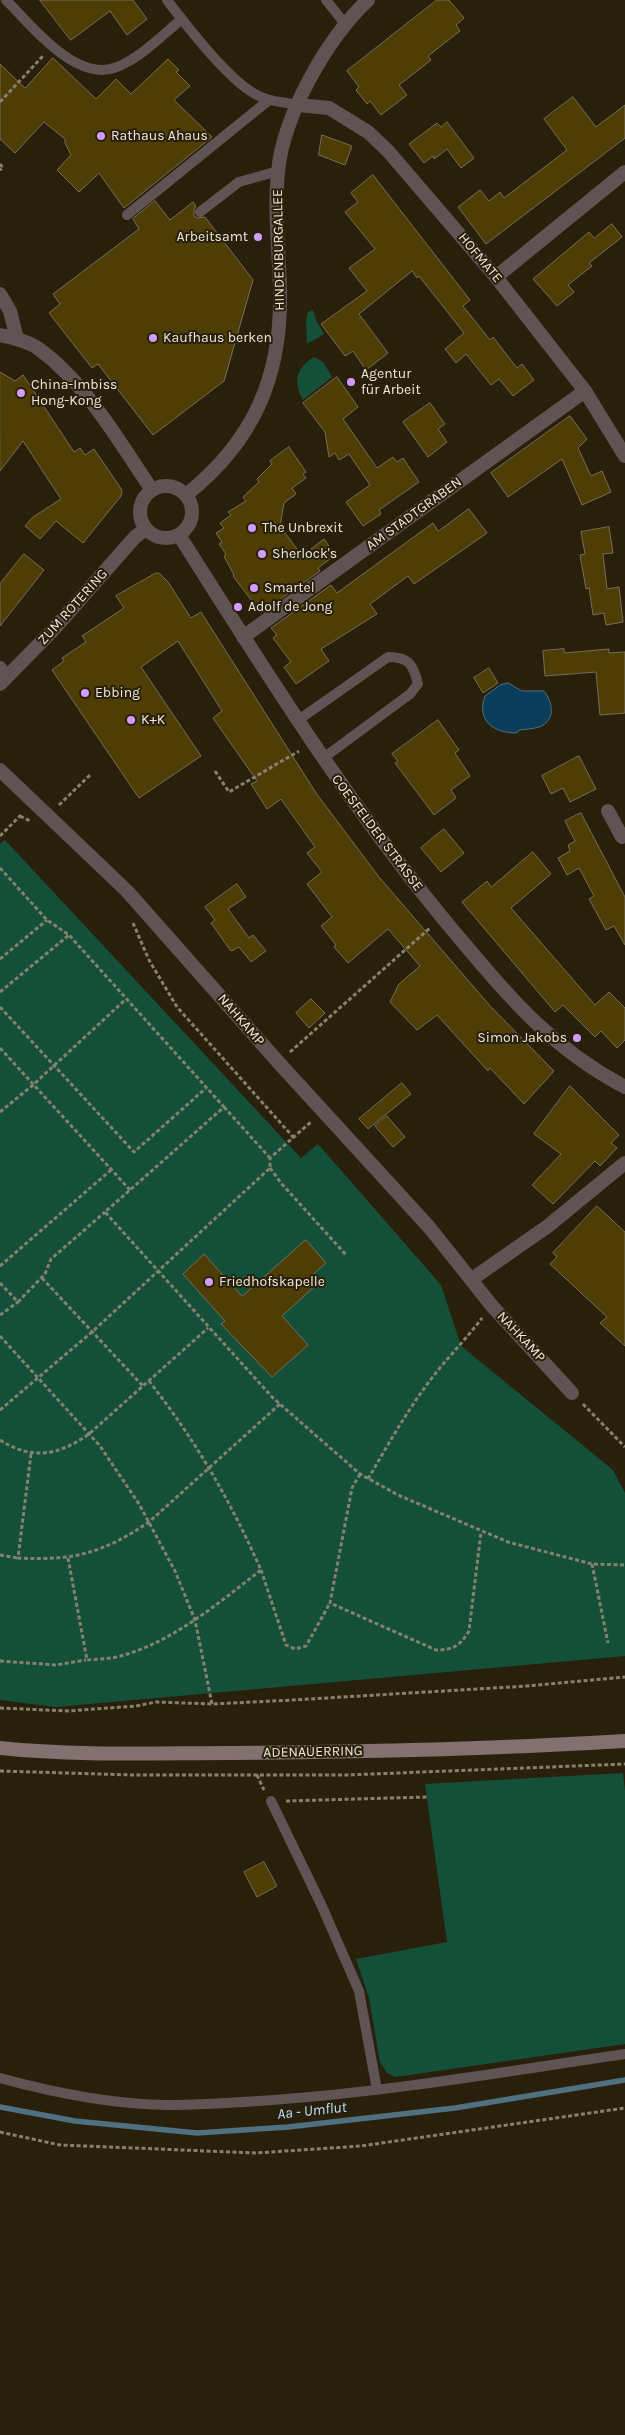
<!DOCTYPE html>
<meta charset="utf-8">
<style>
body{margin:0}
canvas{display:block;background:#28200b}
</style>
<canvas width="625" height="2435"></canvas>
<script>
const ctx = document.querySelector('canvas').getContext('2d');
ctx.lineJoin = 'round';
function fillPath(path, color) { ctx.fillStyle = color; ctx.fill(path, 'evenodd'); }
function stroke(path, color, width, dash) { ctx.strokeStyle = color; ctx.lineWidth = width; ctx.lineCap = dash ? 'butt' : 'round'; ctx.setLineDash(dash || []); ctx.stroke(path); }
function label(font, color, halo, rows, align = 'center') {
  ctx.font = font + ' Karla,sans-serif'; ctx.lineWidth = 4; ctx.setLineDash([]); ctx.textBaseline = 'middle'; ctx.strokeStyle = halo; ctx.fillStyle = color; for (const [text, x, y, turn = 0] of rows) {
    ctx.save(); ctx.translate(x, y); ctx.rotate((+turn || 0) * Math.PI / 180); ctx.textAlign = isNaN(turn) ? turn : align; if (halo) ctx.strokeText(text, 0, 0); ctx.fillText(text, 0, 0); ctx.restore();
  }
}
fillPath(new Path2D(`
 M313 310 317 322 324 334 307 344 306 321 308 312Z
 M314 357 323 362 332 377 303 400C293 382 296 368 314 357Z
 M5 840 301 1158 318 1144 441 1285 461 1346 613 1470 625 1493V1656L56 1707 0 1700V844Z
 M623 1773 625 1791V2044L395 2077 387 2073 380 2062 369 1998 356 1959 447 1942 425 1784Z`), '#145039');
const water = new Path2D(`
 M508 683 522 691H544C553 702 556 721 539 727 533 729 526 729 519 730L517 733C494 733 476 721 485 696L500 685Z`);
fillPath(water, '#0a3d5a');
stroke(water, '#4e7081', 1);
stroke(new Path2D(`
 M0 2107 75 2121 197 2133 288 2127 455 2108 625 2080`), '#4e7081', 5.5);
const building = new Path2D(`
 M40 0H133L147 19 127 35 110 11 71 40Z
 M437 0H449L464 18 456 25 460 31 428 56 431 60 399 85 407 95 381 115 370 101 367 104 356 90 359 87 347 71Z
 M53 58 96 99 116 79 131 94 168 59 179 70 176 72 190 86 174 100 212 137 124 208 99 173 79 192 57 170 71 155 65 143V139L44 122 15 153 0 139V64L25 88Z
 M573 97 596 127 625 105V138L486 244 458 207 480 190 489 201 500 192 504 198 567 150 544 119Z
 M447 122 474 158 461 168 447 149 434 159 433 156 424 163 409 144 437 123 441 127Z
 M322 135 352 146 345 165 319 155Z
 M373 175 470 300 463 306 490 340 493 337 517 368 522 364 534 380 513 396 499 379 491 385 466 354 456 363 445 349 464 333 419 276 417 278 412 271 359 314 388 353 366 370 353 351 345 356 321 324 367 291 349 268 375 249 345 212 358 202 351 193Z
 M155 201 170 220 193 202 196 206 194 210V216L198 218 205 217 253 280 224 381 153 435 98 364 92 368 49 313 60 304 53 294 139 229 133 219Z
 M612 224 622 237 589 263 592 266 568 285 574 292 557 306 533 279 589 232 594 238Z
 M0 372 15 381 23 375 74 452 80 448 85 455 94 449 122 490 121 496 83 543 56 521 40 539 25 526 33 517 61 499 23 441 0 471Z
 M337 377 358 407 343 419 377 468 393 457 397 462 403 458 419 482 379 510 381 514 363 526 346 502 370 485 349 454 339 460 335 453 329 457 325 432 303 403Z
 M430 403 445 424 438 429 447 442 428 457 403 422Z
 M570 416 587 439 578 448 591 476 602 471 611 492 582 505 562 459 508 497 491 473Z
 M289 447 306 472 303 474 306 478 292 488 296 494 284 503 280 526 302 556 324 539 335 555 318 568 320 571 261 613 233 576 234 575 224 556 226 554 219 544 222 542 216 533 224 528 220 523 231 515 228 512 246 501 243 497 259 482 257 479 272 464 270 461Z
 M469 509 487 533 414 584 408 576 370 604 377 614 321 649 329 661 296 684 284 667 291 662 273 638 277 635 271 628 331 585 337 593 433 523 438 531Z
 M609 527 613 553 603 554 607 589 619 587 623 622 606 625 604 613 593 615 589 588 586 589 580 555 585 554 581 532Z
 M24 554 44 570 0 626V584Z
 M156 573H159L168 582 191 618 201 612 316 793 379 877 491 1007 554 1071 524 1104 490 1068 488 1071 437 1015 417 1030 390 1002 399 984 420 966 388 929 348 963 334 947 336 945 321 926 332 917 307 884 322 872 307 853 315 847 281 799 267 809 251 784 257 781 213 718 222 711 178 641 141 667 201 756 139 798 52 670 64 661 62 658 86 642 82 636 124 608 116 596Z
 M564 649V653L609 649V653L625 652V713L600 715 596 672 545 676 543 651Z
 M489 668 498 683 483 693 474 678Z
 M438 720 459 750 455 753 470 776 451 790 456 798 434 815 395 763 398 761 392 754Z
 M579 756 596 789 570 802 563 788 551 794 542 776Z
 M581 813 625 897V945L614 926 606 930 589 899 594 896 579 868 567 875 558 858 570 851 568 845 575 841 565 821Z
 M444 829 464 853 441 872 421 848Z
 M533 852 551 874 511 908 595 1005 609 992 625 1008V1040L617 1048 601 1031 595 1037 563 1005 555 1012 462 902 487 881 491 887Z
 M237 884 246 897 228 909 249 938 253 935 266 951 251 962 239 947 231 951 211 923 215 920 205 907Z
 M311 999 325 1013 309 1028 296 1013Z
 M402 1083 411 1094 368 1129 359 1119Z
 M570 1086 619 1135 611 1143 617 1148 600 1166 595 1161 553 1204 532 1185 561 1154 534 1134Z
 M387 1116 405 1137 393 1147 375 1126Z
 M597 1206 625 1232V1346L600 1323 607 1317 550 1264 557 1257 553 1253Z
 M306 1240 326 1263 309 1278 315 1286 282 1316 308 1345 272 1377 221 1324 225 1321 183 1274 204 1254 242 1296Z
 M264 1862 277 1886 257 1897 244 1872Z`);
fillPath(building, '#4f3d06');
stroke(building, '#776d57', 1);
stroke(new Path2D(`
 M0 102 43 56
 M0 164 3 168 0 170
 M215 771 229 792 299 751
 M59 805 91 774
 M20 816 30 821
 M0 836 21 815
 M0 868 47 920 69 935 224 1107 105 1212 273 1398 360 1474 398 1495 508 1542 592 1564 625 1565
 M133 923 149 960 177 1007 294 1138
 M0 959 47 920
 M0 992 69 935
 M0 1007 134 1152 206 1088
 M0 1048 130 1190
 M290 1052 431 927
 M224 1107 270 1158
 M0 1112 33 1085 126 999
 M270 1168 281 1183 347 1256
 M0 1266 111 1170
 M42 1278 143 1386
 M0 1283 18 1302 45 1274 51 1259 105 1212
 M0 1315 18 1302
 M0 1336 100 1446 139 1504 175 1571 195 1620 212 1704
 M583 1404 625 1447
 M0 1410 92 1332 270 1168V1158L312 1121
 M0 1440C33 1461 59 1455 89 1434L208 1328
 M31 1454 18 1558C74 1561 103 1553 149 1522L280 1404
 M360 1474 352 1488 330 1603 436 1650C453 1650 460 1646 469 1631L481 1532
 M368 1479C389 1443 409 1407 435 1374 450 1355 467 1338 482 1318
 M0 1555 18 1558
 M68 1558 87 1660C97 1659 107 1659 117 1657 172 1643 217 1604 261 1570 230 1500 196 1441 149 1381
 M592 1564 608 1643
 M261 1570 286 1645 295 1649 306 1646 330 1603
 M0 1661 56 1665 86 1660
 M0 1708 68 1711 136 1706 156 1702 212 1704 293 1700 527 1686 625 1677
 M0 1771 133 1775H347L625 1764
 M257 1775 264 1790
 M286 1801 427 1797
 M0 2132 60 2145 256 2153 361 2146 625 2108`), '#86806e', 3, [4, 2.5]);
stroke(new Path2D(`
 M6 0C30 24 74 81 114 68 140 59 161 36 182 19
 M167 0C187 26 229 81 257 95 269 102 285 102 298 105
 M326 0 345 24
 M200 212 239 182 278 171
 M127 215 269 100
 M297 721 388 657C409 657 413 664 418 684L410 694 322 759
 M271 1801 320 1902 359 1991 377 2090
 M0 2078C55 2093 110 2104 167 2105 198 2105 228 2103 258 2101 381 2093 503 2072 625 2054`), '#5f5354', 10);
stroke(new Path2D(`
 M298 105 329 108 368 132 388 151 496 277 585 391 625 456
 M496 277 625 172
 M0 294 10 311 17 339
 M0 335C13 338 28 341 39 349 86 383 120 443 152 490
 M179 535C266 673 351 809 456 934 510 998 550 1047 625 1087
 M243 637 585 391
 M0 668 7 677
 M0 770 127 891 279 1063 429 1227 492 1306 572 1393
 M608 811 622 837
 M472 1279 548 1226 625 1163`), '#5f5354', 14);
stroke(new Path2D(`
 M140 512a26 26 0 1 1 52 0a26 26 0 1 1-52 0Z
 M186 495C254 441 282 376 280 290 279 251 274 211 278 172 283 116 327 38 368 0
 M0 684 53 630 135 537 146 529`), '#5f5354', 14);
stroke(new Path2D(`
 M0 1748C76 1756 155 1753 231 1753 362 1752 494 1749 625 1741`), '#837071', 14);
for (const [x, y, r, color] of [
 [101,136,5,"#d49cfc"],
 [258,237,5,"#d49cfc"],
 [153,338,5,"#d49cfc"],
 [351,382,5,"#d49cfc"],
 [21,393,5,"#d49cfc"],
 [252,528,5,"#d49cfc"],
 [262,554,5,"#d49cfc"],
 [254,588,5,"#d49cfc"],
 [238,607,5,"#d49cfc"],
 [85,693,5,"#d49cfc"],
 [131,720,5,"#d49cfc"],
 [577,1038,5,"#d49cfc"],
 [209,1282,5,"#d49cfc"]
]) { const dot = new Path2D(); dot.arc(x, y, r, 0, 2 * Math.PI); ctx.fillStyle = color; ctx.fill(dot); stroke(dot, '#28200b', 2); }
label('14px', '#ede8db', '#28200b', [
 ["Rathaus Ahaus",111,136],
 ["Arbeitsamt",248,237,"right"],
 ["Kaufhaus berken",163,338],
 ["Agentur",361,374],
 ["für Arbeit",361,390],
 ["China-Imbiss",31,385],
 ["Hong-Kong",31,401],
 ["The Unbrexit",262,528],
 ["Sherlock's",272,554],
 ["Smartel",264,588],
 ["Adolf de Jong",248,607],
 ["Ebbing",95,693],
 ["K+K",141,720],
 ["Simon Jakobs",567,1038,"right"],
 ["Friedhofskapelle",219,1282]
], 'left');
label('14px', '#ede8db', '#28200b', [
 ["HINDENBURGALLEE",279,250,-91],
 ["HOFMATE",480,258,50],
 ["AM STADTGRABEN",414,514,-36],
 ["ZUM ROTERING",73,607,-48],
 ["COESFELDER STRASSE",377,833,53],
 ["NAHKAMP",241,1020,49],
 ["NAHKAMP",521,1337,47],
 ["ADENAUERRING",313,1752,-1]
]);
label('italic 15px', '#c0e1f9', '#28200b', [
 ["Aa - Umflut",312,2111,-6]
]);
</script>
